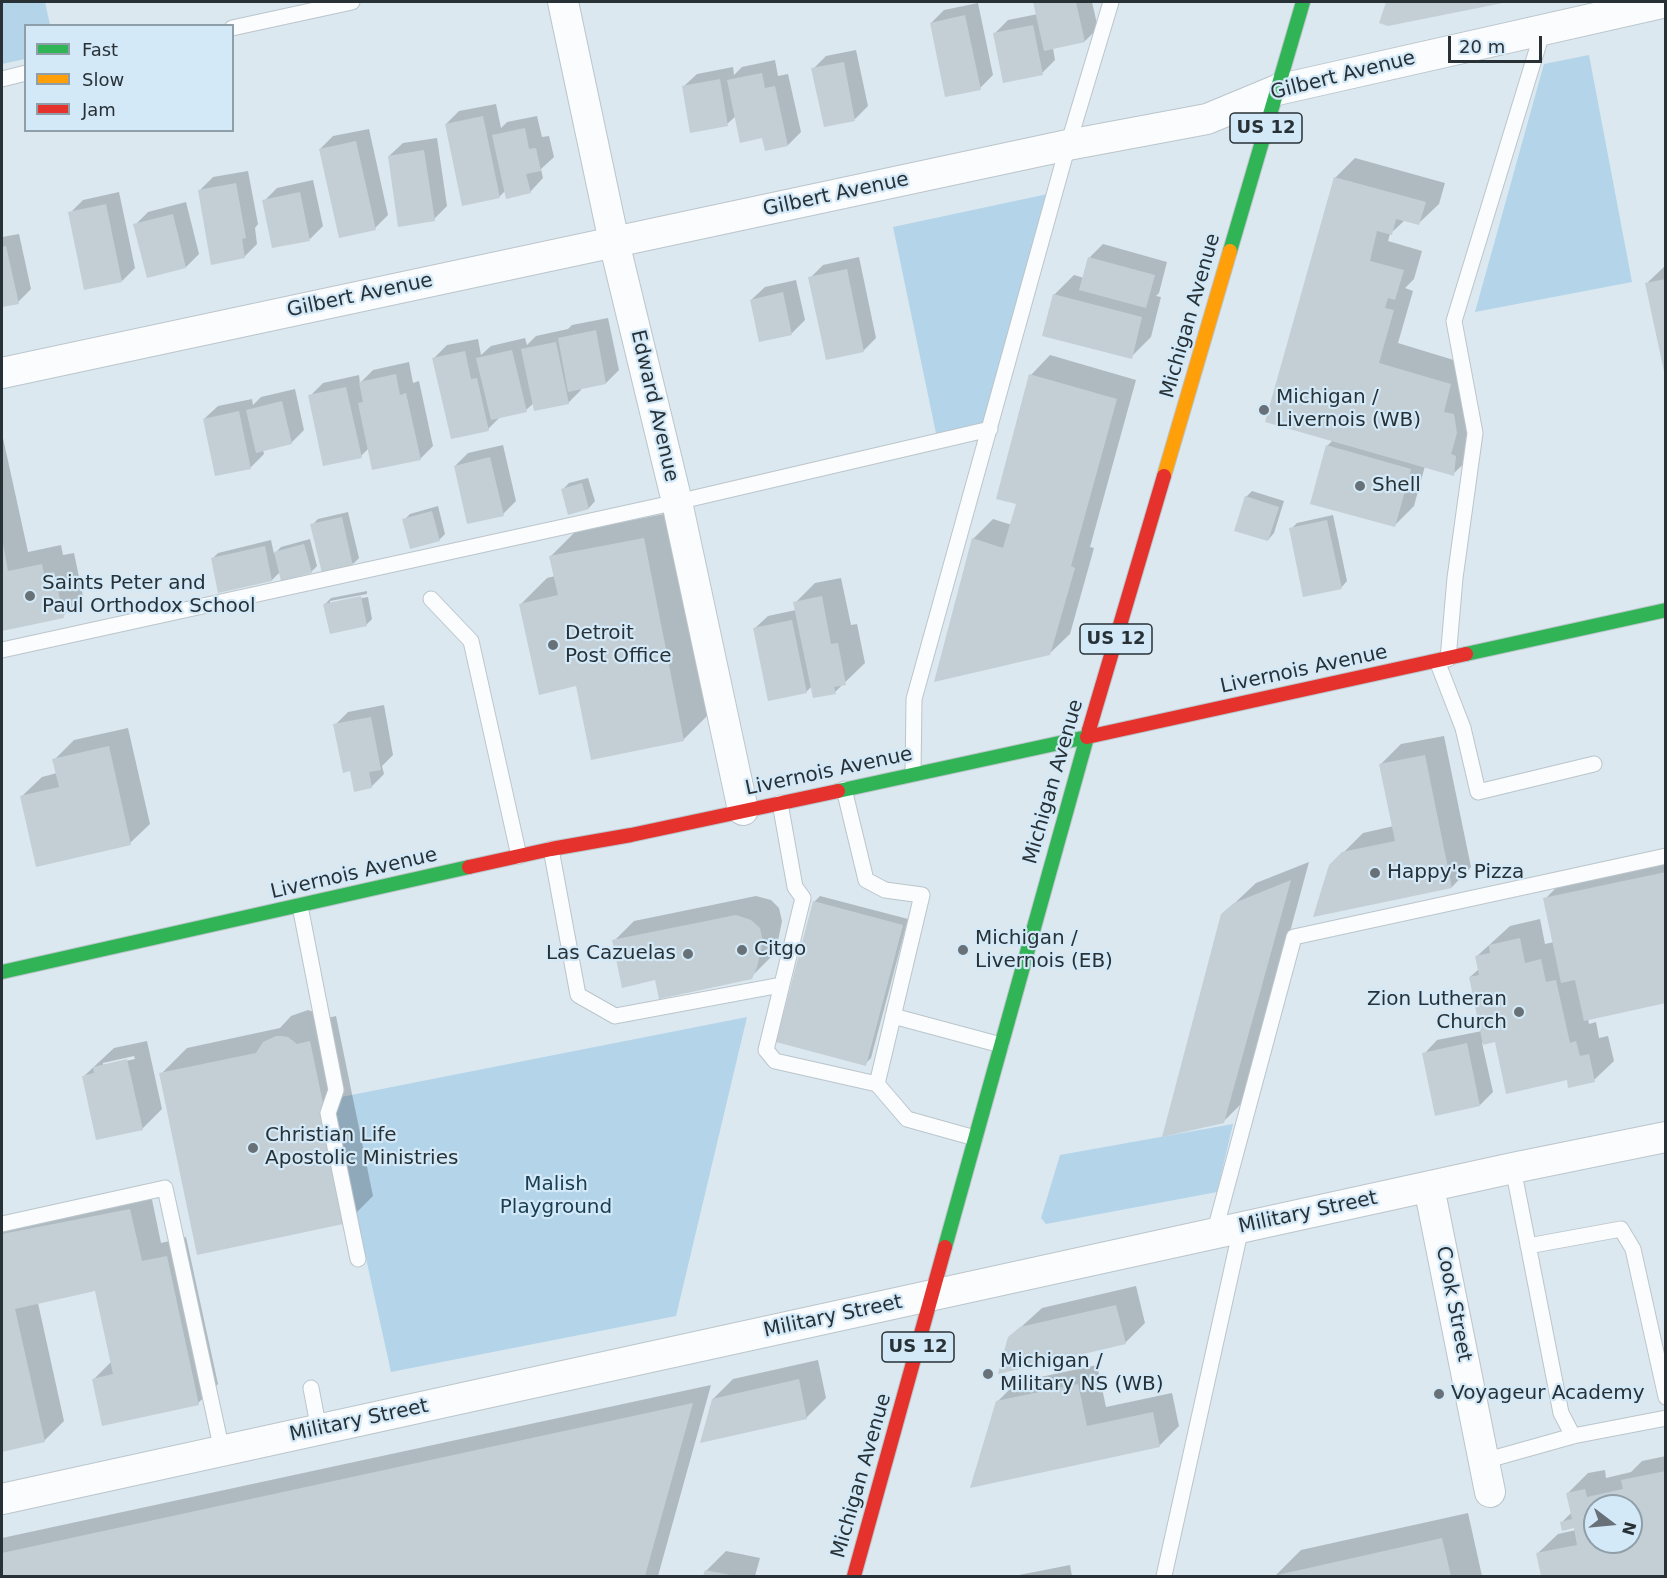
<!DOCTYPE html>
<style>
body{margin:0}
#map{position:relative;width:1667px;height:1578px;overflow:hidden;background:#dbe8f0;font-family:"DejaVu Sans",sans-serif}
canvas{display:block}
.frame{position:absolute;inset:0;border:3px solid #283136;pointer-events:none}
.legend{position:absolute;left:24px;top:24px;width:210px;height:108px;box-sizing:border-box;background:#d3e9f8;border:2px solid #8f9faa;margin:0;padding:8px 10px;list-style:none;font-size:18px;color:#283136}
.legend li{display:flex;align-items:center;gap:12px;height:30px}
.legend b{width:30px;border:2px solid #8f9faa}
.north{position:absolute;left:1583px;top:1494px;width:60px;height:60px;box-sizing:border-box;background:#d3e9f8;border:2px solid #8f9faa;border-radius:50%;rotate:106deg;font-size:16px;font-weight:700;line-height:24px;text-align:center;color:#283136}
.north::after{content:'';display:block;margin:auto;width:21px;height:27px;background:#677177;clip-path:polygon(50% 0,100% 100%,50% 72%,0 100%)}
.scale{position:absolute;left:1448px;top:36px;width:94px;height:27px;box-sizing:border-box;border:3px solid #283136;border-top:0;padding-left:8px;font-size:18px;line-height:21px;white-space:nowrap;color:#283136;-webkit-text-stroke:4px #d3e9f8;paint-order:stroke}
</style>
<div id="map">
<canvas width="1667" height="1578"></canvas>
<div class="frame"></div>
<ul class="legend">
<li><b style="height:8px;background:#30b455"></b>Fast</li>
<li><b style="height:8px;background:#ff9f0a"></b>Slow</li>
<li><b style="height:8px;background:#e5322d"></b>Jam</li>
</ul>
<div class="north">N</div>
<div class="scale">20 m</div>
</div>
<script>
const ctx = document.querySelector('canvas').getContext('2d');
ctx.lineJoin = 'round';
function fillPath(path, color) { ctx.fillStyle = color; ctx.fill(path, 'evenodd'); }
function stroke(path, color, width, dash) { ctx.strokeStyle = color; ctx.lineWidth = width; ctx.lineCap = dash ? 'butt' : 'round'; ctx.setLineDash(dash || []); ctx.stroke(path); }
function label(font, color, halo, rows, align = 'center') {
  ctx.font = font + ' "DejaVu Sans",sans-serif'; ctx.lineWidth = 4.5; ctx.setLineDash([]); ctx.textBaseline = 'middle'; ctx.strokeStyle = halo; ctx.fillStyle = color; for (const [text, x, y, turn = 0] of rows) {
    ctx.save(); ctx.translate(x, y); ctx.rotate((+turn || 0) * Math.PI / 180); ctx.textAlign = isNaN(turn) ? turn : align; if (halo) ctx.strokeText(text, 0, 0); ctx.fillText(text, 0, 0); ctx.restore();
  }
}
fillPath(new Path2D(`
 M2 2H45L50 25 26 26 25 59 2 64Z
 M1589 55 1632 282 1475 312 1544 64Z
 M1057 192 989 426 937 438 893 227Z
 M747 1017 676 1316 391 1372 331 1099Z
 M1233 1124 1217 1192 1046 1224 1041 1218 1060 1155Z`), '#b3d4e9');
fillPath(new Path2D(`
 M1035 2H1092L1098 28 1085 41 1053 48 1055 60 1042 73 995 33 1008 20 1038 14Z
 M1387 2H1501L1388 24 1381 22Z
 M978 3 993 75 980 88 931 23 944 10Z
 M856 50 868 106 855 119 813 69 826 56Z
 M775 60 778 76 788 74 801 132 788 145 764 137 736 116 727 124 683 87 697 74 733 67 734 75 742 67Z
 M496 104 501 128 507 122 537 116 542 137 549 136 554 157 541 169 543 178 530 192 506 190 499 197 446 124 459 111Z
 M369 129 388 215 375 228 320 149 333 136Z
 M437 138 447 206 434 219 389 156 403 143Z
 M1355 158 1445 183 1439 204 1419 223 1405 220 1390 234 1388 241 1422 251 1414 279 1405 288 1413 291 1398 343 1470 365 1473 455 1453 474 1425 466 1414 506 1394 526 1327 446 1333 440 1335 178Z
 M248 171 258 224 255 228 257 244 244 257 199 191 213 177Z
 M313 180 323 226 310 239 264 201 277 188Z
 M119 192 135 268 122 281 70 213 83 200Z
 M186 202 199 254 186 267 135 225 148 212Z
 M19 234 31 289 18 302 2 306V237Z
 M1103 244 1167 262 1159 293 1156 296 1161 297 1151 337 1131 357 1054 295 1074 275 1084 278 1090 257Z
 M859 257 876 338 863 351 810 278 823 265Z
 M1666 265V373L1646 284Z
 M796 280 805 320 792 333 761 340 751 300 765 287Z
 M608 318 619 370 606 383 581 388V390L568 403H534L526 410 501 416 488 429 434 358 447 345 478 339 481 355 491 346 525 338 527 345 536 336 568 329 572 325Z
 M1050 355 1136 380 1090 547 1094 548 1070 634 1049 654 973 539 993 519 1012 525 1018 503 1031 375Z
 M409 362 413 383 419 381 433 446 420 459 369 448 361 456 310 396 323 383 359 375 360 383 373 370Z
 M295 389 304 430 291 443 263 450 264 454 251 467 216 475 204 419 218 406 252 399 253 405 261 397Z
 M3 438 28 552 61 545 63 555 74 553 83 596 63 616 2 630V439Z
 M503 445 516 501 503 514 455 466 468 453Z
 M588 478 595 501 589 508 569 513 563 489 569 483Z
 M1252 491 1284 501 1274 533 1268 540 1246 497Z
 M438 506 445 534 439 540 404 520 410 514Z
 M348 512 359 558 353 564 312 525 318 519Z
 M669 513 709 714 683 740 577 685 521 604 547 578 555 576 550 557 576 531Z
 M1333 515 1347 581 1341 588 1291 529 1297 523Z
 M310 539 317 566 311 572H280L272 580 212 559 218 553 271 540 274 554 281 547Z
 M841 578 851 625 857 624 865 663 835 692 812 686 806 692 754 629 768 616 796 610 795 603 815 583Z
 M367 591V594L330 601V604L368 597 372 619 366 625 325 604 331 598Z
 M384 705 393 755 382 766 384 774 371 787 351 770 335 725 348 712Z
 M128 728 150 824 130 843 22 796 42 777 57 773 54 760 74 740Z
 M1444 736 1471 867 1452 887 1330 866 1363 833 1394 826 1381 764 1401 744Z
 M1666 852V1003L1665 1002 1588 1019 1589 1024 1596 1022 1599 1038 1608 1036 1614 1061 1594 1080 1496 1041 1482 1043 1493 1092 1480 1105 1424 1054 1437 1040 1482 1031 1470 977 1479 969 1476 957 1510 926 1540 919 1545 944 1554 942 1545 899 1571 873Z
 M1309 862 1244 1101 1224 1121 1222 915 1256 883Z
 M756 896 771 900 779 908 782 921 777 946 771 957 751 977 656 979 614 941 634 921Z
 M820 896 908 919 871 1058 865 1064 814 902Z
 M308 1010 314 1012 324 1019 336 1016 373 1196 347 1222 161 1074 187 1048 280 1028 291 1016Z
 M147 1041 162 1109 142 1129 84 1076 114 1048ZM134 1056 135 1059 103 1066V1063Z
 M150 1190 161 1243 186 1237 218 1384 198 1403 94 1379 112 1361 97 1289 38 1303 64 1421 44 1441 2 1450V1220Z
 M1136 1286 1145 1323 1125 1343 1009 1338 1042 1308Z
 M818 1360 826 1398 806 1418 713 1399 733 1379Z
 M1097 1365 1106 1407 1172 1393 1179 1426 1160 1445 972 1486 997 1402 1017 1382Z
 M711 1385 658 1576H2V1538Z
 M1666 1456V1576H1543L1538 1553 1558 1534 1576 1530 1575 1526 1562 1522 1572 1512 1568 1493 1588 1473 1605 1470 1606 1478 1631 1472 1642 1461ZM1595 1506H1631V1542H1595Z
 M1468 1513 1482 1576H1275L1301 1550Z
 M726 1551 760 1558 755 1576H705L706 1571Z
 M1070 1565 1072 1576H1014Z`), '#0003');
fillPath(new Path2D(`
 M1033 2H1076L1085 42 1044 51Z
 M1386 2H1503V3L1388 26 1379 23Z
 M965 15 981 90 945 97 930 23Z
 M1033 25 1043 75 1003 83 993 33Z
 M844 62 855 121 824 127 811 68Z
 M762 73 765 88 775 86 788 146 765 151 762 138 740 143 727 80Z
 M720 79 728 126 690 133 682 86Z
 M483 116 500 198 462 206 445 124Z
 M525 128 529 149 536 148 541 171 526 174 531 193 506 199 492 135Z
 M356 141 376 230 339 238 319 149Z
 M424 150 435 221 398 227 388 156Z
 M1334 177 1426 202 1419 225 1396 219 1392 235 1377 231 1370 261 1404 270 1395 300 1388 298 1385 308 1394 310 1379 363 1451 384 1444 412 1454 414 1457 433 1451 454 1456 456 1454 476 1265 422Z
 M236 183 246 238 242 239 245 258 211 265 198 190Z
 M300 192 310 241 272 248 262 200Z
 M106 204 122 282 84 290 68 212Z
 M173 214 186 268 147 278 133 224Z
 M6 246 19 304 2 307V247Z
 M1088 257 1155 275 1146 308 1079 290Z
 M847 269 864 352 826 360 808 277Z
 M1666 279V375L1665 376 1645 283Z
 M783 292 792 335 759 342 750 300Z
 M1053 294 1142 317 1132 359 1042 336Z
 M596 330 606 384 568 392 558 338Z
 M556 342 569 404 534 411 521 349Z
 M512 350 527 412 491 420 476 358Z
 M465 351 471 379 477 378 489 431 451 439 432 358Z
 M396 374 400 395 406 393 421 460 372 470 358 403 363 402 359 382Z
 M1029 374 1117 399 1071 566 1075 568 1050 655 934 682 972 538 1003 548 1016 504 996 499Z
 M346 387 362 458 323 466 308 395Z
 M282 401 292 444 256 453 246 410Z
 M239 411 251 469 215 476 203 419Z
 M1326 445 1411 469 1395 527 1310 504Z
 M490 457 504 516 467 524 454 466Z
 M582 483 589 509 568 515 561 489Z
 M1245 496 1279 507 1268 541 1234 531Z
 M432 511 440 541 410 549 402 519Z
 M342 517 353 566 322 573 310 524Z
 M1327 520 1342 589 1303 597 1289 528Z
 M644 538 684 741 591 760 576 686 539 695 519 604 558 595 549 556Z
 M3 544 8 571 42 564 44 574 54 572 64 618 2 631Z
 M304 544 312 573 281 581 274 552Z
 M265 546 272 581 218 593 211 558Z
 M361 596 367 626 330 634 323 604Z
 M822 596 831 644 838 643 846 685 834 687 836 694 813 698 793 602Z
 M792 620 807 693 768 701 753 628Z
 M371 717 381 770 369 772 372 788 354 792 350 771 343 773 333 724Z
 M109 746 131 845 36 867 20 796 59 787 52 759Z
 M1425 755 1452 888 1313 917 1329 865 1342 852 1395 841 1379 764Z
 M1666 872V1003L1584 1021 1575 980 1561 983 1543 898Z
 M1291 880 1224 1123 1162 1137 1221 914 1234 903Z
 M813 901 903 925 866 1066 776 1042Z
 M736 915 751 920 760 928 763 942 757 967 752 979 659 999 655 980 622 988 612 940Z
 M1520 938 1525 963 1541 959 1546 982 1556 980 1570 1043 1576 1041 1580 1056 1589 1054 1595 1082 1568 1088 1567 1080 1506 1094 1495 1042 1483 1045 1469 977 1479 975 1475 956 1490 953 1489 945Z
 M276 1036H282L288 1037 297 1044 310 1041 348 1223 197 1255 159 1073 256 1053 263 1042Z
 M1467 1043 1480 1106 1435 1116 1422 1053Z
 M127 1059 143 1130 96 1140 82 1076 94 1073 93 1067Z
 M130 1209 142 1261 167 1256 199 1405 102 1426 92 1379 113 1374 95 1291 15 1309 45 1442 2 1452V1234Z
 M1116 1305 1126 1344 998 1374 1008 1337 1020 1327Z
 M799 1379 807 1419 700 1443 712 1399Z
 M1078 1384 1087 1426 1153 1412 1160 1447 970 1488 996 1401Z
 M693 1403 645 1576H2V1553Z
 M1666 1471V1576H1541L1536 1553 1577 1545 1574 1528 1562 1531 1560 1522 1572 1519 1566 1493 1585 1489 1587 1497 1623 1489 1621 1480ZM1595 1506H1631V1542H1595Z
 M1442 1538 1451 1576H1273Z
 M705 1570 730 1575V1576H703Z`), '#c4ced5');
const lane = new Path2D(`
 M232 28 352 2
 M2 79 26 73
 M431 599 471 641 519 856
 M2 650 677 502 990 429
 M1448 659 1455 578 1475 433 1454 321 1543 30
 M1437 661 1463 728 1478 792 1594 764
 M913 774 914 699 1068 145 1111 2
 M844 789 866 880 885 890 922 895 877 1084 907 1119 975 1138
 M780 803 795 887 803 898 766 1050 775 1061 877 1084
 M551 849 578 995 615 1016 781 985
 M300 906 336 1090 328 1113 358 1259
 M893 1016 1001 1045
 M1513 1168 1561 1413 1573 1436
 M2 1224 165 1188 222 1451
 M1214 1234 1294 937 1666 856
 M1528 1246 1621 1229 1633 1249 1666 1397
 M311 1388 319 1430
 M1484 1461 1573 1436 1666 1418
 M1164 1576 1241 1228`);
const street = new Path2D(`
 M563 2 614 242 677 502 743 810
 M2 373 1068 145 1207 119 1277 90 1666 2
 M1429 1187 1490 1492
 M2 1499 1513 1168 1666 1137`);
const fast = new Path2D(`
 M1230 251 1303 2
 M1466 654 1666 610
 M838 791 1087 737
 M2 972 469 867
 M945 1247 1089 730`);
const slow = new Path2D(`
 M1164 476 1230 251`);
const jam = new Path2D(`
 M1089 730 1164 476
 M1087 737 1466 654
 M469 867 551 849 631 835 838 791
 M854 1576 945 1247`);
stroke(lane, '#bbc5cb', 17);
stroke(street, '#bbc5cb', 32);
stroke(fast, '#bbc5cb', 16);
stroke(slow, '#bbc5cb', 16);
stroke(jam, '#bbc5cb', 16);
stroke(lane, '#fafcfd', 15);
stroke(street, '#fafcfd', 30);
stroke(fast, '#30b455', 14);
stroke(slow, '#ff9f0a', 14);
stroke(jam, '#e5322d', 14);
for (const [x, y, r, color] of [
 [1264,410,6,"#677177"],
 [1360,486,6,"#677177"],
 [30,596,6,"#677177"],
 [553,645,6,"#677177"],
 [1375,873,6,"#677177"],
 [742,950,6,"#677177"],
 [963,950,6,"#677177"],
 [688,954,6,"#677177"],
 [1519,1012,6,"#677177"],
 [253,1148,6,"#677177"],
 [988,1374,6,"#677177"],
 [1439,1394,6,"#677177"]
]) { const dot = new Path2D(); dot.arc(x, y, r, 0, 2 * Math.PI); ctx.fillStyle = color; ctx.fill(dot); stroke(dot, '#d3e9f8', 2); }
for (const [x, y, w] of [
 [1266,128,72],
 [1116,639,72],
 [918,1347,72]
]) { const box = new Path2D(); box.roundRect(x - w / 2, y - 15, w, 30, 4.5); ctx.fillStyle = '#d3e9f8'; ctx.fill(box); stroke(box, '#283136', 1.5); }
label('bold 18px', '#283136', null, [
 ["US 12",1266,128],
 ["US 12",1116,639],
 ["US 12",918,1347]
]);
label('20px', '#283136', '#d3e9f8', [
 ["Gilbert Avenue",1343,76,-14],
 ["Gilbert Avenue",836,195,-12],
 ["Gilbert Avenue",360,296,-12],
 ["Michigan Avenue",1191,316,-74],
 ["Edward Avenue",654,406,77],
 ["Livernois Avenue",1304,670,-12],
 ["Livernois Avenue",829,772,-12],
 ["Michigan Avenue",1054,782,-74],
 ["Livernois Avenue",354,874,-13],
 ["Military Street",1308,1213,-12],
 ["Cook Street",1453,1304,79],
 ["Military Street",833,1317,-12],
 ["Military Street",359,1421,-12],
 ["Michigan Avenue",862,1476,-74]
]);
label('20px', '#283136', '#d3e9f8', [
 ["Michigan /",1276,398],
 ["Livernois (WB)",1276,421],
 ["Shell",1372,486],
 ["Saints Peter and",42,584],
 ["Paul Orthodox School",42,607],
 ["Detroit",565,634],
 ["Post Office",565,657],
 ["Happy's Pizza",1387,873],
 ["Michigan /",975,939],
 ["Livernois (EB)",975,962],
 ["Citgo",754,950],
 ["Las Cazuelas",676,954,"right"],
 ["Zion Lutheran",1507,1000,"right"],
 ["Church",1507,1023,"right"],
 ["Christian Life",265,1136],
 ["Apostolic Ministries",265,1159],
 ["Michigan /",1000,1362],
 ["Military NS (WB)",1000,1385],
 ["Voyageur Academy",1451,1394]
], 'left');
label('20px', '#183c50', '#d3e9f8', [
 ["Malish",556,1185],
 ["Playground",556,1208]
]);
</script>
